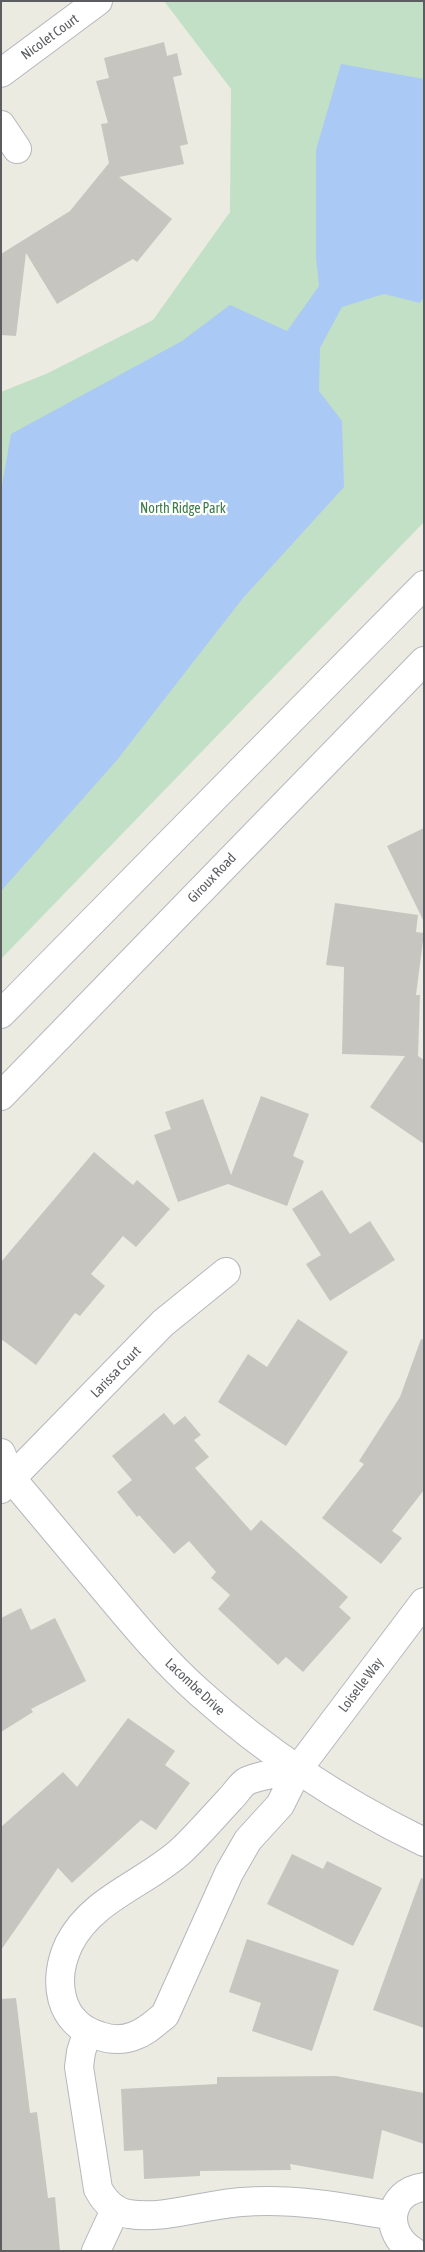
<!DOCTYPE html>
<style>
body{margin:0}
#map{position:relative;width:425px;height:2252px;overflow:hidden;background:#ebebe2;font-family:"Asap Condensed",sans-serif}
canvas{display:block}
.frame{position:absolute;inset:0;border:2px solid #5b5d61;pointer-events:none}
</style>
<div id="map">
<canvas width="425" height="2252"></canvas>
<div class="frame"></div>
</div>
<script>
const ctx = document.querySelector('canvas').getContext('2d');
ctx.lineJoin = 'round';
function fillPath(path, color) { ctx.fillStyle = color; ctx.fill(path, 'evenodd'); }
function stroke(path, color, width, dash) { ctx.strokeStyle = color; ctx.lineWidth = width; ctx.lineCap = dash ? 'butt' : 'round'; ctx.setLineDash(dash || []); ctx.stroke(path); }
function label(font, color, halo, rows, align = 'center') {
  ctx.font = font + ' "Asap Condensed",sans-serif'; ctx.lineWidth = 4.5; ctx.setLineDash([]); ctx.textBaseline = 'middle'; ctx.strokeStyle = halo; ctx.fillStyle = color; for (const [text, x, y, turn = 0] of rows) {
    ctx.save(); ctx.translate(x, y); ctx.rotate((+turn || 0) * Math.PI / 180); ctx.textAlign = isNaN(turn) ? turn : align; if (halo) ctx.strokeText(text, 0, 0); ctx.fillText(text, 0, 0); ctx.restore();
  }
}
fillPath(new Path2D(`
 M164 1H424V522L1 959V392L46 374 153 320 230 212 231 89Z`), '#c2e0c6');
fillPath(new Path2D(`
 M341 64 424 79V297L420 303 384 294 342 307 320 348 319 391 342 421 344 487 243 598 117 760 1 891V491L11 434 182 341 230 305 287 331 319 286 316 257V150Z`), '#aac9f4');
fillPath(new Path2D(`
 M164 42 167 56 177 53 182 75 173 77 188 144 180 146 184 164 119 177 172 219 137 262 133 259 57 304 26 253 16 336 1 335V254L70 211 109 163 101 124 108 123 96 81 109 78 104 58Z
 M424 828V922L387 846Z
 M335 903 418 915 416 932 424 933 416 995H420L418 1056 424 1060V1144L370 1107 405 1056 342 1054 344 967 326 965Z
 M261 1096 309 1114 293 1156 304 1161 287 1206 228 1184 178 1202 154 1135 171 1129 165 1112 203 1099 231 1175Z
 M94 1152 133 1185 137 1180 170 1209 136 1247 123 1236 91 1274 105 1286 80 1316 75 1313 36 1365 1 1339V1262Z
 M322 1190 350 1234 370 1221 395 1260 330 1301 306 1264 321 1255 292 1209Z
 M298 1319 348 1352 286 1446 218 1402 248 1354 267 1367Z
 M421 1339 424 1340V1490L392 1531 402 1538 381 1564 322 1518 364 1464 359 1461 400 1397Z
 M164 1413 174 1425 185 1416 201 1435 194 1440 209 1457 195 1468 251 1531 261 1520 348 1597 339 1607 351 1618 303 1672 286 1657 278 1665 218 1609 230 1595 211 1578 216 1572 189 1541 174 1554 139 1515 137 1517 117 1492 132 1480 112 1456Z
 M21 1608 31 1630 55 1618 86 1681 31 1709 33 1712 1 1732V1618Z
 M128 1718 175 1751 165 1765 190 1783 156 1830 141 1820 72 1883 58 1868 1 1950V1827L63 1772 77 1787Z
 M292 1854 323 1869 327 1861 382 1888 353 1946 267 1904Z
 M421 1878 424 1879V2028L373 2010Z
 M247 1939 339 1970 312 2051 252 2031 261 2003 229 1992Z
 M16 1998 30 2113 37 2112 48 2198 55 2197 60 2251H1V1999Z
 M336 2076 424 2093V2144L382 2130 373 2179 290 2164 291 2170 200 2171V2176L144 2179 143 2150 124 2151 121 2089 217 2084V2077Z`), '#c7c5bf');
const street = new Path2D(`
 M1 73 98 1
 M1 125 17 149
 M1 1489 163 1323 226 1272
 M298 1769 280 1805 248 1840 229 1873 165 2015C155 2023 146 2032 134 2036 124 2040 111 2040 100 2036 58 2024 52 1980 69 1944 92 1898 147 1883 182 1850 199 1834 215 1815 231 1798 236 1793 241 1784 247 1781 259 1775 284 1772 298 1769Z
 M298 1769 424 1602
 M87 2033 81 2052 79 2067 98 2189C105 2202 114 2212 129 2214 163 2220 207 2204 242 2202 293 2198 343 2207 393 2216
 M96 2251 115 2210
 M413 2251C383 2233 387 2192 424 2187`);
const secondary = new Path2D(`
 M1 1014 424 585
 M1 1096 424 661
 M1 1453 12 1479C43 1516 74 1553 105 1590 135 1626 165 1662 200 1693 267 1753 343 1803 424 1842`);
stroke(street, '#b5b7bb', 30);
stroke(secondary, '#b6b8bd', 30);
stroke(street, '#fff', 28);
stroke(secondary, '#fff', 28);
label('14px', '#5b5d61', '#fff', [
 ["Nicolet Court",50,37,-36],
 ["Giroux Road",212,878,-46],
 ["Larissa Court",116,1372,-46],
 ["Loiselle Way",361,1685,-53],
 ["Lacombe Drive",195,1687,43]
]);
label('14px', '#3e7c4a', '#fff', [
 ["North Ridge Park",183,509]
]);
</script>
